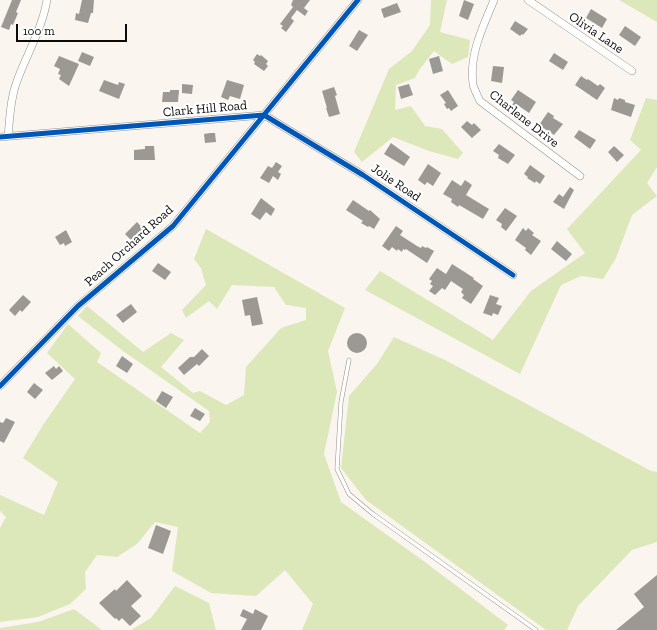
<!DOCTYPE html>
<style>
body{margin:0}
#map{position:relative;width:657px;height:630px;overflow:hidden;background:#faf5ee;font-family:"Zilla Slab",serif}
canvas{display:block}
.scale{position:absolute;left:16px;top:24px;width:111px;height:18px;box-sizing:border-box;border:2px solid #0b0b0b;border-top:0;padding-left:5px;font-size:12px;line-height:14px;white-space:nowrap;color:#0b0b0b;-webkit-text-stroke:3px #fff;paint-order:stroke}
</style>
<div id="map">
<canvas width="657" height="630"></canvas>
<div class="scale">100 m</div>
</div>
<script>
const ctx = document.querySelector('canvas').getContext('2d');
ctx.lineJoin = 'round';
function fillPath(path, color) { ctx.fillStyle = color; ctx.fill(path, 'evenodd'); }
function stroke(path, color, width, dash) { ctx.strokeStyle = color; ctx.lineWidth = width; ctx.lineCap = dash ? 'butt' : 'round'; ctx.setLineDash(dash || []); ctx.stroke(path); }
function label(font, color, halo, rows, align = 'center') {
  ctx.font = font + ' "Zilla Slab",serif'; ctx.lineWidth = 4; ctx.setLineDash([]); ctx.textBaseline = 'middle'; ctx.strokeStyle = halo; ctx.fillStyle = color; for (const [text, x, y, turn = 0] of rows) {
    ctx.save(); ctx.translate(x, y); ctx.rotate((+turn || 0) * Math.PI / 180); ctx.textAlign = isNaN(turn) ? turn : align; if (halo) ctx.strokeText(text, 0, 0); ctx.fillText(text, 0, 0); ctx.restore();
  }
}
fillPath(new Path2D(`
 M431 0H447L440 32 470 40 468 57 452 64 434 51 419 70 415 78 396 85 395 110 411 106 425 126 442 129 463 153 458 159 429 151 393 137 362 162 354 152 389 69 412 51 430 25Z
 M619 0H657V22Z
 M646 98 657 100V167L647 183 657 196 632 215 616 258 603 279 581 276 561 285 520 374 365 290 380 271 493 340 531 291 585 253 567 229 641 150 630 140Z
 M206 229 345 308 328 351 337 392 324 454 341 502 425 562 508 625 504 630H302L313 604 285 570 256 596 211 593 172 571 178 527 155 522 137 544 117 557 97 555 85 572 86 589 70 604 38 617 0 622V528L6 517 0 511V495L44 515 58 482 23 458 43 425 75 379 47 353 68 324 101 353 97 362 200 433 210 422 209 411 123 351 78 316 87 306 143 352 171 333 184 340 161 367 193 393 200 391 226 405 244 395 246 367 281 328 306 320V308L286 305 274 287 232 285 217 309 209 301 186 318 182 310 206 285 201 268 194 259Z
 M394 337 447 361 651 471 657 472V542L632 550 578 606 567 630H546L366 500 341 468 349 396 377 364Z
 M175 586 209 603 216 630H131L151 618Z
 M74 609 102 630H0V628L38 622Z`), '#dce8ba');
fillPath(new Path2D(`
 M12 0H21L16 12 18 13 13 25 11 24 9 30 1 27Z
 M82 0H94L93 13H91L88 23 75 20 76 13 79 14Z
 M293 0H310L304 8 301 6 308 11 305 16 297 10 291 18 294 21 286 32 281 28 283 26 280 24 293 7 291 5Z
 M464 0 474 4 468 20 459 16Z
 M397 3 401 12 384 18 381 9Z
 M591 9 607 19 602 28 586 18Z
 M515 21 528 29 523 35 522 34 520 36 510 29Z
 M625 26 641 37 635 46 619 35Z
 M359 30 368 35 357 51 349 46Z
 M82 52 94 57 90 66 78 61Z
 M554 53 568 62 563 70 549 61Z
 M257 54 260 56 261 55 268 61 266 64 268 66 264 71 254 64 255 62 253 60Z
 M59 56 79 64 69 86 59 79 61 75 58 74 60 69 54 66Z
 M439 56 443 71 433 74 429 59Z
 M493 66 504 67 502 83 491 81Z
 M581 76 587 80 588 79 598 86 600 84 605 88 597 100 575 85Z
 M104 80 118 85 119 82 125 84 119 99 99 91Z
 M227 80 244 85 240 99 230 96 228 100 221 97Z
 M182 84 193 85 192 94 182 93Z
 M409 84 413 95 401 99 398 87Z
 M334 87 337 95 335 96 340 114 329 117 326 108H327L322 91Z
 M170 90H179L178 102H162L163 92H170Z
 M448 90 458 106 451 111 449 108 447 109 444 104 446 103 440 95Z
 M518 90 536 102 529 113 519 106 517 109 512 105 514 102 511 100Z
 M614 98 618 100 619 98 625 100V102L635 105 631 117 611 110Z
 M548 112 554 116 553 118 563 124 554 135 539 125Z
 M467 121 472 125 474 123 481 130 472 138 461 127Z
 M579 130 596 140 590 149 574 137Z
 M210 133H215L216 142 205 143 204 134Z
 M391 143 410 157 404 166 384 154Z
 M499 144 515 155 508 164 498 158 499 155 493 151Z
 M145 146H154L155 160H134V150L145 149Z
 M614 146 624 155 617 162 608 152Z
 M276 162 282 166 278 172 281 174 278 180 273 176 269 183 260 178 268 166 272 168Z
 M428 164 441 173 433 186 427 182 425 185 418 180Z
 M530 165 545 176 540 184 536 181 535 183 527 178 528 177 524 174Z
 M452 180 461 186 465 180 472 185 466 195 489 209 483 219 459 205 458 207 451 202 452 199 443 194Z
 M570 187 574 190 564 209 553 202 559 194 563 197Z
 M261 198 275 209 271 216 266 212 260 220 251 214Z
 M353 200 369 211 370 210 380 219 374 229 369 226 368 227 361 223 363 221 346 210Z
 M505 208 517 216 506 231 501 227 502 224 496 220Z
 M137 222 144 230 138 236 136 235 131 240 125 234Z
 M396 226 403 231 400 235 417 246 421 248 422 246 426 248 427 247 434 251 427 263 406 249 405 250 403 249 402 252 398 249 397 251 392 247 389 251 382 246Z
 M523 228 526 231 528 228 534 233 532 235 541 241 531 255 525 250 526 248 515 240Z
 M66 230 72 242 65 246 64 243 60 245 55 237Z
 M557 241 572 254 566 261 551 249Z
 M158 263 171 272 165 280 152 271Z
 M452 264 474 278 473 279 483 286 471 304 462 298 464 295 461 292 463 289 451 281 445 290 442 288 435 295 429 291 433 286 430 284 432 281 429 279 437 268 446 274Z
 M23 295 31 302 22 312 20 310 15 316 9 310Z
 M490 295 499 298 496 304 502 306 498 315 493 313 492 316 483 313Z
 M257 297 263 324 252 326 250 315 245 316 242 300Z
 M131 304 137 312 123 323 116 315Z
 M347 343a10 10 0 1 1 20 0a10 10 0 1 1-20 0Z
 M202 349 209 356 199 366 197 364 184 375 178 368 190 357H194Z
 M122 356 133 364 127 373 116 366Z
 M54 366 56 369 59 366 63 371 52 380 45 373Z
 M34 383 43 390 35 399 27 392Z
 M162 391 173 397 166 408 156 401Z
 M195 408 205 414 200 421 190 416Z
 M6 418 15 422 4 443 0 441V422L3 423Z
 M156 525 171 531 163 554 148 548Z
 M657 575V630H616L644 607 634 594Z
 M127 580 142 596 131 606 141 616 130 626 122 618 119 621 116 618 115 619 99 603 115 589 116 591Z
 M243 609 253 614 255 609 268 616 261 630H241L247 619 240 616Z`), '#9c9894');
const lane = new Path2D(`
 M349 360 341 402 337 469 349 494 373 514 536 630`);
const street = new Path2D(`
 M494 0C483 27 469 54 473 84 474 90 478 96 480 101L580 176
 M528 0 632 71
 M264 115 363 175 513 275
 M8 136C10 118 10 99 17 81 27 54 42 29 47 0
 M0 137 264 115
 M0 386 78 306 173 226 358 0`);
stroke(lane, '#93908d', 4.5);
stroke(street, '#93908d', 8);
stroke(lane, '#fefefc', 3.5);
stroke(street, '#fefefc', 7);
stroke(new Path2D(`
 M264 115 363 175 513 275
 M0 137 264 115
 M0 386 78 306 173 226 358 0`), '#0057b8', 5);
label('13px', '#0b0b0b', '#fff', [
 ["Olivia Lane",596,33,34],
 ["Clark Hill Road",205,109,-5],
 ["Charlene Drive",524,119,38],
 ["Jolie Road",396,183,34],
 ["Peach Orchard Road",129,246,-42]
]);
</script>
